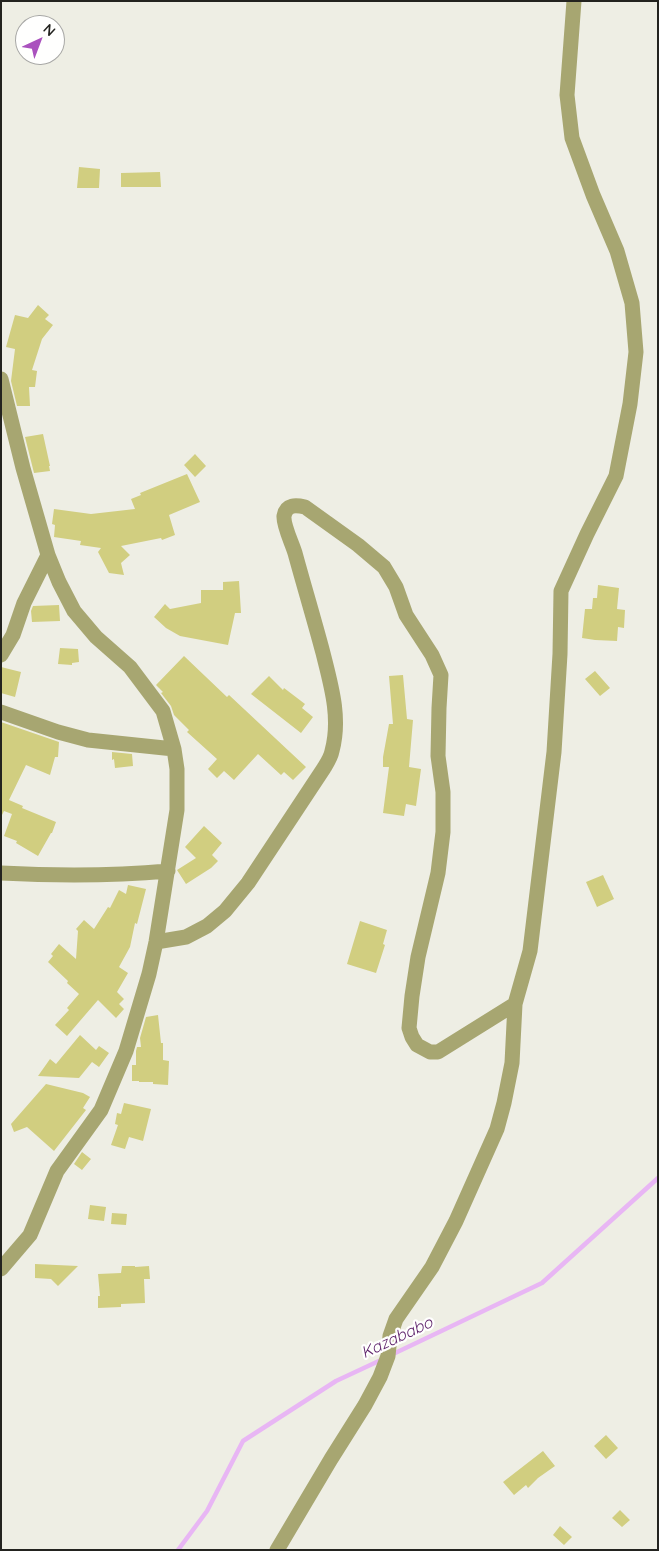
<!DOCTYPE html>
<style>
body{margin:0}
#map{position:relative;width:659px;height:1551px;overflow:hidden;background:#eeeee4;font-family:Quicksand,sans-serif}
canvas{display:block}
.frame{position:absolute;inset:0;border:2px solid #23231f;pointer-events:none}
.north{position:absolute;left:15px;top:15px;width:50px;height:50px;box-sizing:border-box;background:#fffffe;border:1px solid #a7a7a5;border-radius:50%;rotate:43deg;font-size:14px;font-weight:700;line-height:20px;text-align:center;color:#23231f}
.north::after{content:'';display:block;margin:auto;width:18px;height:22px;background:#aa52be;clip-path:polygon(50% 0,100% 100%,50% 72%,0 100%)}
</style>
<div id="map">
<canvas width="659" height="1551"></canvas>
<div class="frame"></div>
<div class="north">N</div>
</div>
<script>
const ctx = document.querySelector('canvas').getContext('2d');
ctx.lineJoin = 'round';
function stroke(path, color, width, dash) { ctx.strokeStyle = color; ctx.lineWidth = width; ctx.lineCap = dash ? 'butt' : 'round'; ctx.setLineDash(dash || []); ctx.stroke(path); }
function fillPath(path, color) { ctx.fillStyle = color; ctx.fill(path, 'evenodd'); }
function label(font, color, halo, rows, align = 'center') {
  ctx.font = font + ' Quicksand,sans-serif'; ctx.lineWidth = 4.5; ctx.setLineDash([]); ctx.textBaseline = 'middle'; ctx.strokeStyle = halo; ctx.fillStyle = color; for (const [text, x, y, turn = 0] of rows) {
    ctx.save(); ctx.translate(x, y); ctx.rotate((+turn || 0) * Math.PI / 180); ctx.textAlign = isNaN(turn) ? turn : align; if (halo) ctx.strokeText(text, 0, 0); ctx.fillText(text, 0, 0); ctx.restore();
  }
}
stroke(new Path2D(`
 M391 1355 542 1283 658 1178
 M178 1550 207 1511 243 1441 336 1381 381 1360`), '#e8b6f4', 4.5);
fillPath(new Path2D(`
 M79 167 100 169 99 188H77Z
 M160 172 161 187H121V173Z
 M38 305 49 315 45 319 53 325 42 339 32 370 37 371 35 387H29L30 406H17L11 381 15 349 6 347 15 315 28 318Z
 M43 434 50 466H49L50 471 34 473 25 437Z
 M195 454 206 466 195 477 184 465Z
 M187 474 200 502 169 515 175 535 162 540 161 538 121 546 130 555 121 563 124 575 109 573 98 552 101 548 80 545 81 541 54 537 55 525 52 524 54 509 91 514 135 509 131 499 141 495 140 493Z
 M239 581 241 613H235L228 645 180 636 166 628 154 617 165 604 170 609 201 603V590H223V582Z
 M598 585 619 588 617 609 625 610 624 628 618 627 617 641 595 640 582 638 585 609H592L593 598H597Z
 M59 605 60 621 32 622 31 611 33 606Z
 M60 648 78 649 79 662 72 663V665L58 664Z
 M184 656 227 697 229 695 306 767 293 780 284 772 281 775 258 754 234 780 224 771 217 778 208 769 217 759 187 732 189 730 174 715 171 706 161 693 163 692 156 685Z
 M1 667 21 672 15 697 1 693Z
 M595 671 610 688 600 696 585 679Z
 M403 675 407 719 413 720 409 767 421 769 416 806 406 804 404 816 383 813 389 767H383V757L389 724H393L389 676Z
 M269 676 283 690 284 688 305 704 302 708 313 717 301 733 251 694Z
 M1 722 59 742 58 757H55L50 775 26 765 9 800 23 806 22 808 56 822 52 833H51L38 856 16 843 17 841 4 836 12 814 4 811 1 817Z
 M112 752 132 754 133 766 115 768 114 759 112 760Z
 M204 826 222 843 212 855 218 861 211 868 186 884 177 870 196 858 185 847Z
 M603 875 614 899 597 907 586 882Z
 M128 885 146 889 137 924 135 923 130 947 119 967 128 973 117 992 124 999 119 1004 124 1009 116 1018 98 1000 67 1036 55 1025 69 1010 67 1008 79 994 67 983 68 981 48 962 53 956 51 954 59 944 76 959 78 931 76 929 84 920 94 929 108 907 110 908 119 890 126 894Z
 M360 921 387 930 383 944 385 945 376 973 347 964Z
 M158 1015 161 1043H163V1060L169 1061 168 1085 153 1084V1082H139V1081H132V1065H136V1051L137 1047H141L140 1038 146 1017Z
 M80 1035 96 1050 99 1046 109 1053 99 1067 92 1062 79 1078 38 1076 50 1059 56 1064Z
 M46 1084 83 1093 90 1097 83 1108 86 1110 54 1151 27 1127 14 1132 11 1124Z
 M124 1103 151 1109 143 1141 129 1137 125 1149 111 1145 118 1125 115 1124 117 1113 121 1114Z
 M82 1152 91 1159 82 1170 74 1164Z
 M90 1205 106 1207 104 1221 88 1219Z
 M112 1213 127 1214 126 1225 111 1224Z
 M35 1264 78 1266 58 1286 51 1279 35 1278Z
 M122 1266H135V1267L149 1266 150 1279H144L145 1303 121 1304V1307L98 1308V1296H100L98 1274 121 1273Z
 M606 1435 618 1448 606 1459 594 1446Z
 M543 1451 555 1466 538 1478 528 1488 526 1485 514 1495 503 1482Z
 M620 1510 630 1520 622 1527 612 1518Z
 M560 1526 572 1537 564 1545 553 1535Z`), '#d1ce80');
stroke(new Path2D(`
 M1 379 23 468 48 555 59 582 74 611 96 637 130 667 163 711 174 749 177 769V810L156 942 149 974 126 1051 101 1110 57 1171 30 1235 1 1269
 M1 655 13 635 24 603 48 555
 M1 712 58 732 88 740 174 749
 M1 873C57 876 113 876 168 871
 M156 942 186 937 207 926 225 911 248 883 324 768C327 763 331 757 332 751 341 718 331 685 323 653 314 619 304 586 295 553 292 543 283 525 284 516 286 504 296 505 305 507L358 545 384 567 396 587 406 615 432 655 441 675 439 708 438 756 443 792V832L438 873 418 957 412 996 409 1028 412 1037 417 1045 430 1052H438L515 1004
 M277 1550 331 1459 365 1405 380 1377 388 1356 390 1336 396 1319 432 1267 456 1221 497 1129 504 1103 512 1063 515 1004 530 951 554 752 560 654 561 591 587 534 616 476 630 404 636 352 632 303 617 251 593 195 572 138 567 95 574 1`), '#a7a671', 15);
label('italic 16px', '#5f246c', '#fffffe', [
 ["Kazababo",397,1338,-25]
]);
</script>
